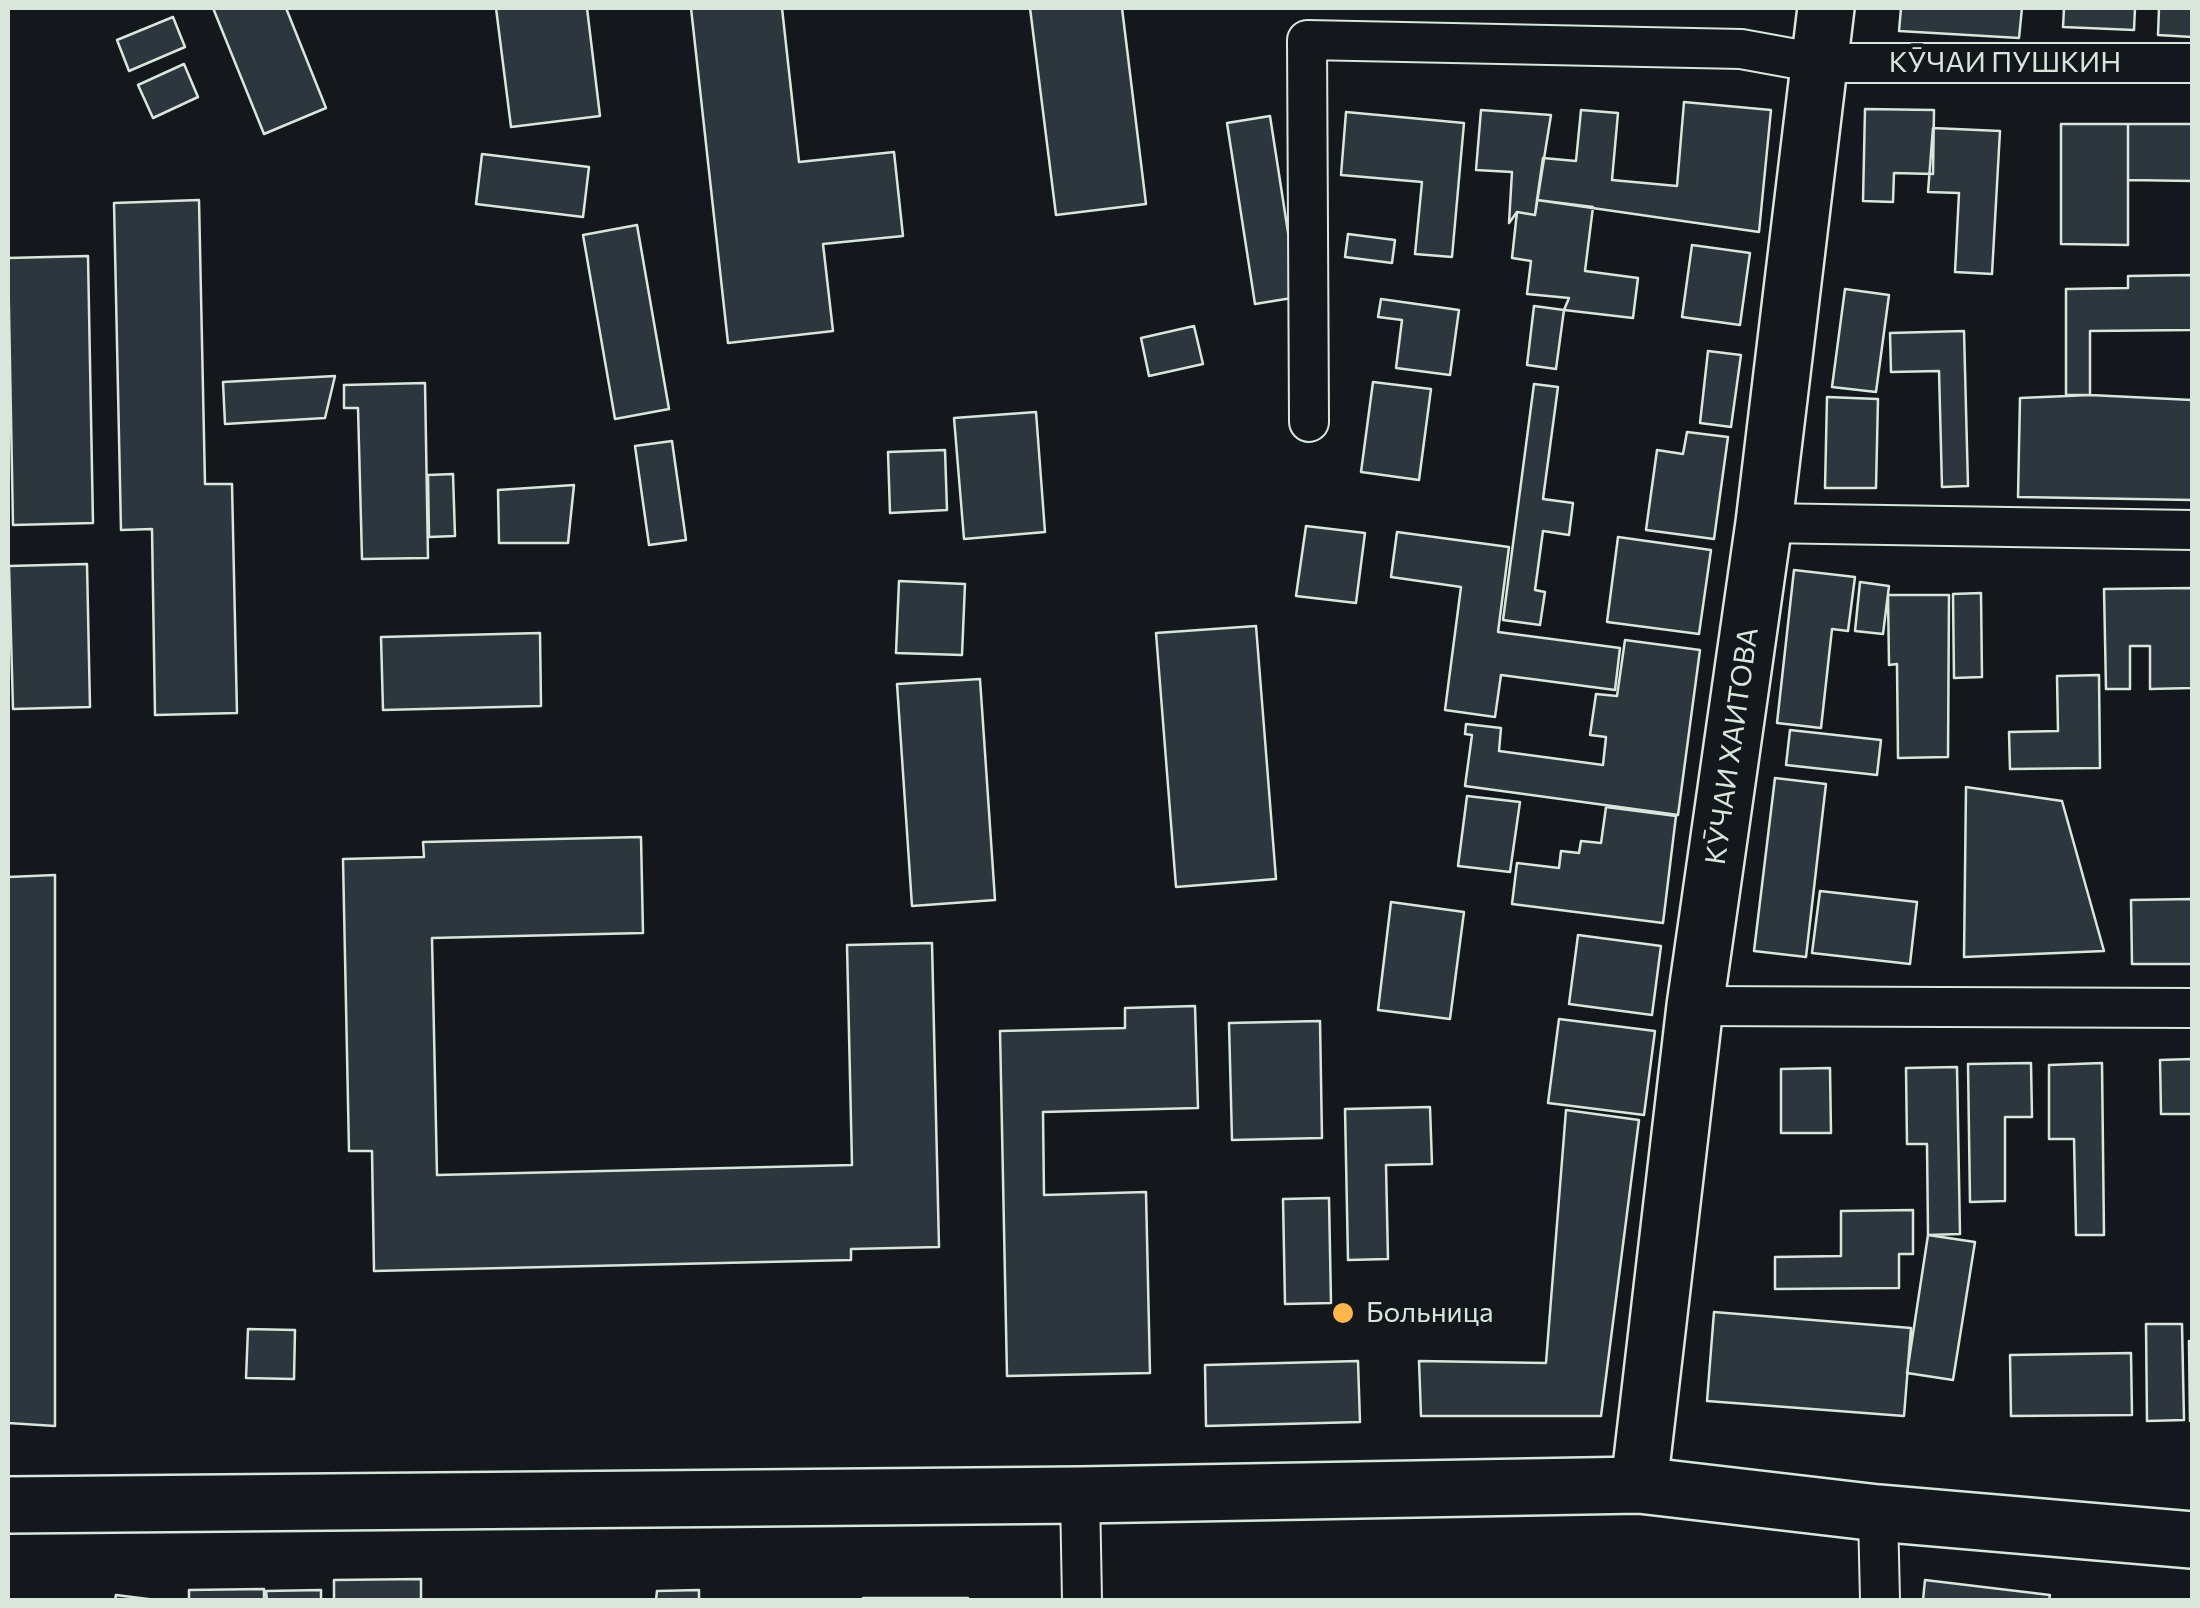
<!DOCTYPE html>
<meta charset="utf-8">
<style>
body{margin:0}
#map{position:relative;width:2200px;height:1608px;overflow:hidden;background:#14181c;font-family:Commissioner,sans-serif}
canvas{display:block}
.frame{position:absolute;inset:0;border:10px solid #d8e6dc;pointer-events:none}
</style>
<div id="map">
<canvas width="2200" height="1608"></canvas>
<div class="frame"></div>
</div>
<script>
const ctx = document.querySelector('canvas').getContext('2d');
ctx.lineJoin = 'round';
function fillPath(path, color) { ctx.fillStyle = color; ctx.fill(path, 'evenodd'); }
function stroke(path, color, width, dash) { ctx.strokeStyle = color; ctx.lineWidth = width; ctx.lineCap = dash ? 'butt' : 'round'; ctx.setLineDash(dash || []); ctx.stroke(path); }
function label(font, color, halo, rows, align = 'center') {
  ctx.font = font + ' Commissioner,sans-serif'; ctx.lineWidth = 8; ctx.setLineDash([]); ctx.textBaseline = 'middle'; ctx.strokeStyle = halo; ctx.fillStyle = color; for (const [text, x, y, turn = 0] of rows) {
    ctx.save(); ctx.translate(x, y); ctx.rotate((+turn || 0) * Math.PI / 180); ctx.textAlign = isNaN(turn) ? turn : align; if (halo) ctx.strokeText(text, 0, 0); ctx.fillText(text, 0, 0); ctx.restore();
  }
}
const building = new Path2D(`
 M213 8H286L326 108 264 134Z
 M496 8H587L600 116 511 127Z
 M691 8H782L799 162 894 152 903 236 823 244 833 331 728 343Z
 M1030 8H1122L1146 204 1056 215Z
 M1901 8H2022L2019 38 1899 31Z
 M2064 8H2135L2134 30 2063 27Z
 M2159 8H2192V37L2158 35Z
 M173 17 185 47 129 71 117 40Z
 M184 64 198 97 153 118 138 85Z
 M1684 102 1771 110 1759 232 1537 200 1543 158 1576 161 1581 110 1618 113 1612 180 1677 186Z
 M1865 109 1934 110 1933 174 1894 173 1893 202 1863 201Z
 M1481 110 1551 115 1535 215 1517 212 1509 223 1512 172 1476 170Z
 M1346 112 1464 123 1452 257 1415 254 1422 182 1341 175Z
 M1270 116 1298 297 1255 304 1227 123Z
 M2061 124H2128V245L2061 244Z
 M2128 124H2192V181L2128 180Z
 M1933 128 2000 131 1992 274 1955 272 1959 193 1928 192Z
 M482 154 589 167 583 217 476 204Z
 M199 200 205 484H232L237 713 155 715 152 529 121 530 114 203Z
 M1537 200 1593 207 1585 271 1638 278 1633 318 1564 310 1569 298 1527 294 1531 261 1512 258 1517 212 1535 215Z
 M637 225 669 409 615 419 583 235Z
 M1348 234 1395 240 1392 263 1345 257Z
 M1692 245 1750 253 1740 325 1682 317Z
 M88 256 93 523 13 525 8 258Z
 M2192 275V330L2090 331V395H2066V289L2128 288V276Z
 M1845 289 1889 295 1876 392 1832 387Z
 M1381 299 1459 310 1450 375 1396 368 1402 320 1378 317Z
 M1534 306 1564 310 1556 369 1527 365Z
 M1194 326 1203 364 1149 376 1141 338Z
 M1964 331 1968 486 1942 487 1939 371 1891 372 1890 333Z
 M1708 351 1741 355 1731 427 1700 423Z
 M335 376 325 418 225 424 223 382Z
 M1373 382 1431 389 1419 480 1361 472Z
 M425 383 428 558 362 559 358 408H344V385Z
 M1534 384 1558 387 1543 499 1573 503 1569 535 1543 531 1535 590 1545 592 1540 625 1503 620Z
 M2090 395 2192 400V500L2018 497 2020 398Z
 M1827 397 1878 399 1876 488H1825Z
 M1036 412 1045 532 964 539 954 418Z
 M1687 432 1728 437 1714 539 1646 530 1657 450 1683 454Z
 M672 441 686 540 649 545 635 446Z
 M945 450 947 510 890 513 888 452Z
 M453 474 455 536 429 537 428 475Z
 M574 485 568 543H499L498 490Z
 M1306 526 1365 533 1356 603 1296 596Z
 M1397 532 1509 547 1498 632 1620 648 1615 690 1501 675 1495 717 1445 710 1461 587 1391 577Z
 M1618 537 1711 550 1699 634 1607 622Z
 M87 564 90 707 13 709 9 566Z
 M1794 570 1855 577 1848 631 1832 629 1821 728 1777 723Z
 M899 581 965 584 962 655 896 653Z
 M1860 582 1889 586 1883 634 1855 631Z
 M2192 588V688L2150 689V646H2130V689H2106L2104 589Z
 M1981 593 1982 677 1954 678 1953 594Z
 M1888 595H1949L1948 757 1898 758 1897 664 1889 665Z
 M1256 626 1276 879 1176 887 1156 633Z
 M540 633 541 706 383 710 381 637Z
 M1625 640 1700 650 1678 815 1465 786 1472 735 1465 734 1466 724 1501 728 1499 751 1603 765 1606 737 1590 735 1596 694 1617 696Z
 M2099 675 2100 768 2010 769 2009 732 2058 731 2057 676Z
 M980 679 995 900 912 906 897 684Z
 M1790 730 1881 740 1877 775 1786 765Z
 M1775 778 1826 784 1806 957 1754 951Z
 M1966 787 2062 801 2104 951 1964 957Z
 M1467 796 1520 802 1510 872 1458 866Z
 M1606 807 1676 816 1663 923 1512 904 1517 863 1559 868 1561 851 1579 853 1581 841 1601 843Z
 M641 837 643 933 432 938 437 1175 852 1165 847 945 932 943 939 1247 851 1249V1260L374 1271 372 1151H349L343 859 424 857 423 842Z
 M55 875V1426L8 1423V877Z
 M1820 891 1917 902 1910 964 1812 953Z
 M2192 899V964H2132L2131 900Z
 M1391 902 1464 912 1450 1019 1378 1010Z
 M1578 935 1661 946 1652 1015 1569 1004Z
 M1195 1006 1198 1108 1043 1112 1044 1195 1146 1192 1150 1373 1007 1376 1000 1031 1125 1028V1008Z
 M1559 1019 1655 1031 1644 1115 1548 1103Z
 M1320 1021 1322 1138 1232 1140 1229 1023Z
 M2192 1059V1114H2161L2160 1060Z
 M2031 1063 2032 1117H2005V1201L1970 1202 1968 1064Z
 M2102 1063 2104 1235H2076L2074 1139H2049V1065Z
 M1957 1067 1960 1234 1928 1235 1927 1144H1907L1906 1068Z
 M1830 1068 1831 1133H1781V1069Z
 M1430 1107 1432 1164 1386 1165 1388 1259 1348 1260 1345 1109Z
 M1566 1110 1639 1120 1601 1416H1421L1419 1361 1546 1363Z
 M1329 1198 1331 1303 1285 1304 1283 1199Z
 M1913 1210V1254H1899V1288L1775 1289V1257L1841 1256V1211Z
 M1928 1235 1975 1242 1953 1380 1907 1373Z
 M1714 1312 1911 1328 1904 1416 1707 1401Z
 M2146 1324H2182L2184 1420 2147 1421Z
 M248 1329 295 1330 294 1379 246 1378Z
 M2189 1341H2192V1421H2190Z
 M2131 1353 2132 1415 2011 1416 2010 1355Z
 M1358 1361 1360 1422 1206 1426 1205 1365Z
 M421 1579V1600H334V1580Z
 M1925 1580 2050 1595 2049 1600H1923Z
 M264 1589V1600H189V1590Z
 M321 1590V1600H267L266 1591Z
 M699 1590V1600H656L657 1591Z
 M116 1595 156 1600H115Z
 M863 1598H968V1600H863Z`);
fillPath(building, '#2c363c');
stroke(building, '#d8e6dc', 2.5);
const minor = new Path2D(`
 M1309 422 1307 40 1741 49 1818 63H2192
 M1764 523 2192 530
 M1695 1006 2192 1008
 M1080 1495 1082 1600
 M1878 1513 1880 1600`);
const primary = new Path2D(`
 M1639 1485 1695 1006 1764 523 1826 8
 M8 1505 1080 1495 1639 1485 1878 1513 2192 1540`);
stroke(minor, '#d8e6dc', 42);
stroke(primary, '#d8e6dc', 60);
stroke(minor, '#14181c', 38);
stroke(primary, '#14181c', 55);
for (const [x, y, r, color] of [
 [1343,1313,12,"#ffb74d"]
]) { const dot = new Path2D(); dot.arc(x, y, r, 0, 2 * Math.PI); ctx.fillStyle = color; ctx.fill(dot); stroke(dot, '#14181c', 4); }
label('28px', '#d8e6dc', '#14181c', [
 ["КӮЧАИ ПУШКИН",2005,63],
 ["КӮЧАИ ХАИТОВА",1732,746,-82]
]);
label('28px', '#d8e6dc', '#14181c', [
 ["Больница",1366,1313]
], 'left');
</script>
